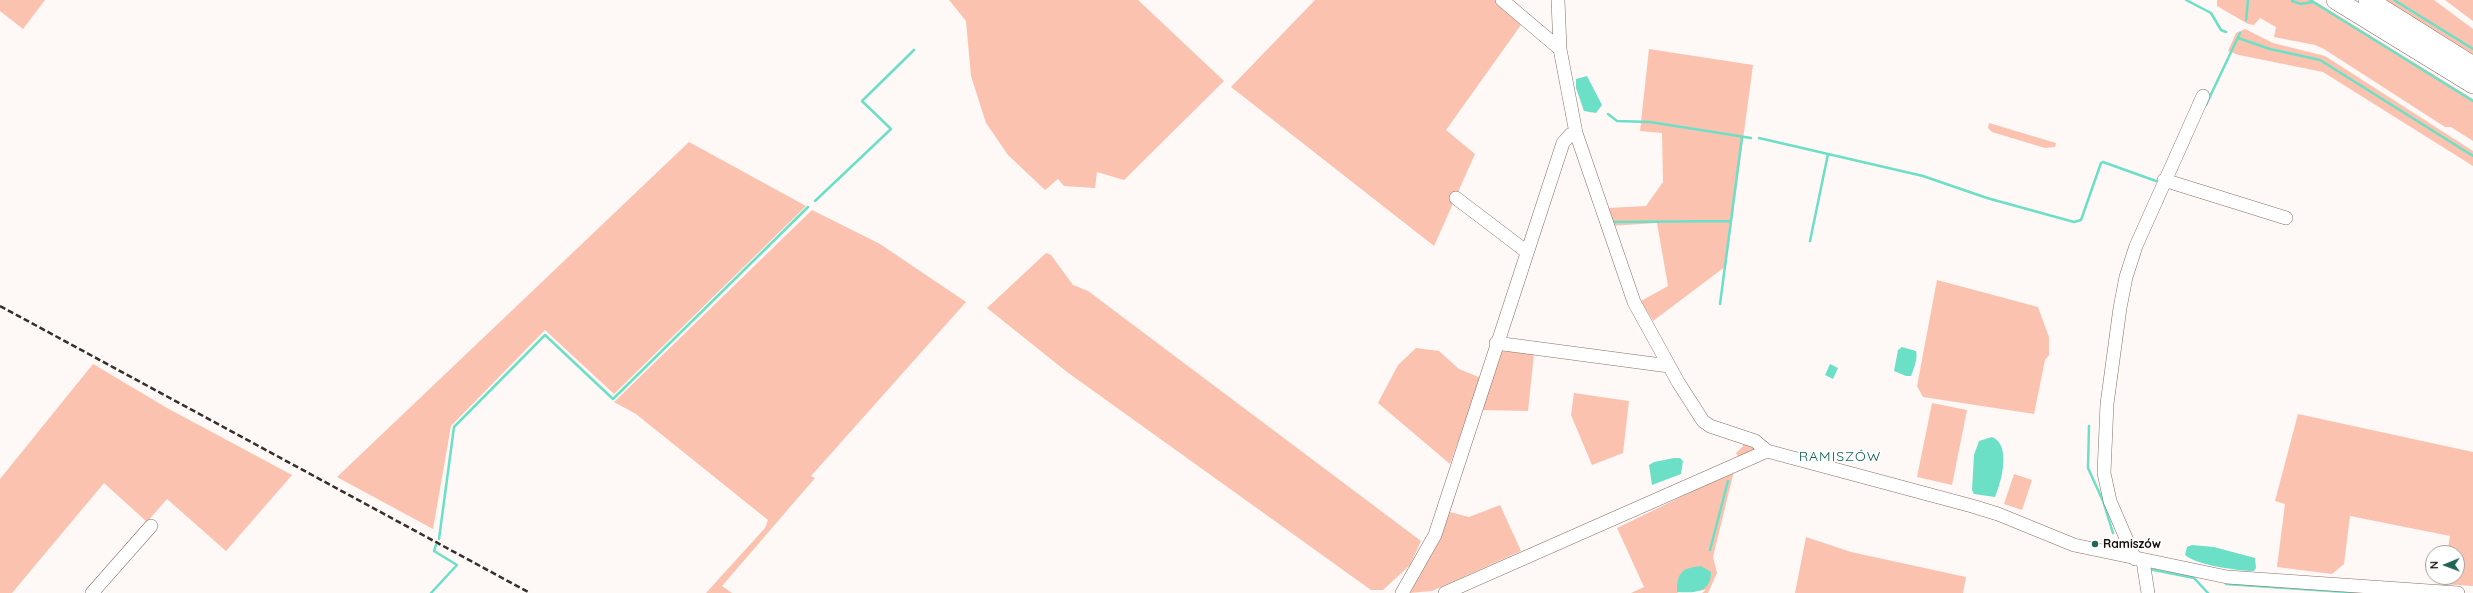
<!DOCTYPE html>
<meta charset="utf-8">
<style>
body{margin:0}
#map{position:relative;width:2473px;height:593px;overflow:hidden;background:#fef8f6;font-family:Quicksand,sans-serif}
canvas{display:block}
.north{position:absolute;left:2425px;top:545px;width:40px;height:40px;box-sizing:border-box;background:#fff;border:1px solid #a39f9e;border-radius:50%;rotate:269deg;font-size:11px;font-weight:700;line-height:16px;text-align:center;color:#180f0c}
.north::after{content:'';display:block;margin:auto;width:14px;height:18px;background:#206557;clip-path:polygon(50% 0,100% 100%,50% 72%,0 100%)}
</style>
<div id="map">
<canvas width="2473" height="593"></canvas>
<div class="north">N</div>
</div>
<script>
const ctx = document.querySelector('canvas').getContext('2d');
ctx.lineJoin = 'round';
function fillPath(path, color) { ctx.fillStyle = color; ctx.fill(path, 'evenodd'); }
function stroke(path, color, width, dash) { ctx.strokeStyle = color; ctx.lineWidth = width; ctx.lineCap = dash ? 'butt' : 'round'; ctx.setLineDash(dash || []); ctx.stroke(path); }
function label(font, color, halo, rows, align = 'center') {
  ctx.font = font + ' Quicksand,sans-serif'; ctx.lineWidth = 4; ctx.setLineDash([]); ctx.textBaseline = 'middle'; ctx.strokeStyle = halo; ctx.fillStyle = color; for (const [text, x, y, turn = 0] of rows) {
    ctx.save(); ctx.translate(x, y); ctx.rotate((+turn || 0) * Math.PI / 180); ctx.textAlign = isNaN(turn) ? turn : align; if (halo) ctx.strokeText(text, 0, 0); ctx.fillText(text, 0, 0); ctx.restore();
  }
}
fillPath(new Path2D(`
 M0 0H45L23 29 0 11Z
 M949 0H1138L1224 81 1124 180 1097 172 1095 188 1064 186 1058 179 1045 190 1008 155 986 123 971 76 966 21Z
 M1315 0H1498L1523 22 1446 130 1475 154 1434 246 1231 87Z
 M2217 0H2313L2473 99V141L2451 127H2445L2324 49 2315 45 2274 37 2276 27 2260 18 2254 25 2248 24 2217 6Z
 M2385 0H2434L2473 29V55Z
 M2445 0H2473V21Z
 M2245 29 2273 43 2325 56 2473 151V166L2323 72 2239 55 2228 51 2236 33Z
 M1649 49 1753 65 1726 266 1653 321 1641 301 1668 286 1657 223 1610 226 1607 208 1646 206 1663 182 1662 133 1640 131Z
 M1989 123 2056 143 2055 147 2045 148 1992 132 1988 128Z
 M689 142 806 206 614 394 545 330 451 426 433 529 337 477Z
 M812 210 880 244 966 302 811 476 815 478 722 586 732 593H706L765 528 768 520 636 414 614 402Z
 M1046 253 1051 255 1073 285 1088 291 1421 541 1410 565 1383 590H1371L1067 372 987 308Z
 M1937 280 2038 307 2049 337V355L2045 360 2034 414 1923 397 1917 386Z
 M1416 348 1439 351 1459 369 1481 378 1450 464 1378 403 1398 365Z
 M1502 351 1534 354 1528 411 1479 410Z
 M93 364 167 408 292 475 226 551 167 499 147 522 104 483 12 593H0V479Z
 M1574 393 1629 401 1623 453 1592 465 1571 415Z
 M1932 403 1967 410 1952 485 1917 477Z
 M2298 414 2473 452V586L2442 584 2443 577H2457V553H2447L2450 536 2350 516 2344 564 2332 574 2277 567 2285 504 2275 501Z
 M1745 440 1755 448V452L1739 459 1736 453 1743 446Z
 M1734 471 1713 557 1717 573 1708 593H1702L1706 590 1677 592 1679 593H1631L1644 587 1617 528Z
 M2014 474 2032 480 2022 510 2004 504Z
 M1448 498 1454 500 1450 512 1469 517 1500 505 1521 551 1432 591 1410 593 1432 552Z
 M1806 537 1851 552 1966 577 1963 593H1795Z`), '#fbc3af');
fillPath(new Path2D(`
 M1587 76 1602 105 1596 113 1584 111 1576 88V79Z
 M1902 347 1916 351C1918 359 1914 368 1911 376H1906L1894 371 1898 350Z
 M1830 364 1838 368 1833 379 1825 375Z
 M1992 437C2012 445 2001 483 1995 497L1974 494 1972 490 1974 455 1979 441Z
 M1674 458H1680L1683 461 1681 474 1652 485 1649 465 1654 462Z
 M2192 545 2214 547 2255 558 2256 568 2254 571C2239 571 2196 565 2185 555L2187 547Z
 M1701 566 1711 572C1711 593 1695 593 1677 592 1677 573 1681 568 1701 566Z`), '#6ce0c7');
stroke(new Path2D(`
 M2186 0 2211 13 2221 30 2226 32
 M2310 0 2473 101
 M2394 0 2473 49
 M2292 1 2301 4 2313 2
 M2246 20 2248 0
 M2238 38 2270 49 2320 60 2473 156
 M2206 105 2240 33
 M1608 114 1617 121 1650 122 1751 138
 M1759 138 1923 176 1987 198 2074 222 2081 220 2101 163 2103 162 2156 181
 M815 201 891 129 862 101 914 50
 M1614 222 1731 221
 M1810 241 1828 154
 M1720 304 1742 137
 M2089 426 2088 468 2103 501 2113 533
 M439 539 454 427 545 335 613 399 808 207
 M1710 550 1728 481
 M2149 569 2194 578 2208 593
 M2226 584 2361 593
 M431 593 457 565 434 551 436 545`), '#6ce0c7', 2.5);
const minor = new Path2D(`
 M1502 0 1560 49
 M1558 0 1560 49 1576 133 1634 302 1678 382 1703 421 1710 426 1755 441 1767 451 1972 506 1998 514 2074 545 2227 577 2458 593
 M2164 180 2286 218
 M1456 198 1527 252
 M1496 343 1669 366
 M2135 559 2110 501 2104 473 2107 404 2120 308 2126 277 2136 246 2203 96
 M2143 561 2148 593
 M92 593 151 526
 M1402 593 1435 535 1563 143 1570 135 1576 133
 M1445 593 1767 451`);
const highway = new Path2D(`
 M2336 0 2473 84
 M2368 0 2473 66`);
stroke(minor, '#887067', 14);
stroke(highway, '#887067', 20);
stroke(minor, '#fff', 13);
stroke(highway, '#fff', 19);
stroke(new Path2D(`
 M0 306 530 593`), '#382f2d', 2.5, [6, 3]);
for (const [x, y, r, color] of [
 [2095,544,4,"#206557"]
]) { const dot = new Path2D(); dot.arc(x, y, r, 0, 2 * Math.PI); ctx.fillStyle = color; ctx.fill(dot); stroke(dot, '#fff', 1.5); }
label('bold 12px', '#180f0c', '#fff', [
 ["Ramiszów",2103,544]
], 'left');
ctx.letterSpacing = '1px';
label('14px', '#0d6455', '#fff', [
 ["RAMISZÓW",1840,457]
]);
ctx.letterSpacing = '0px';
</script>
